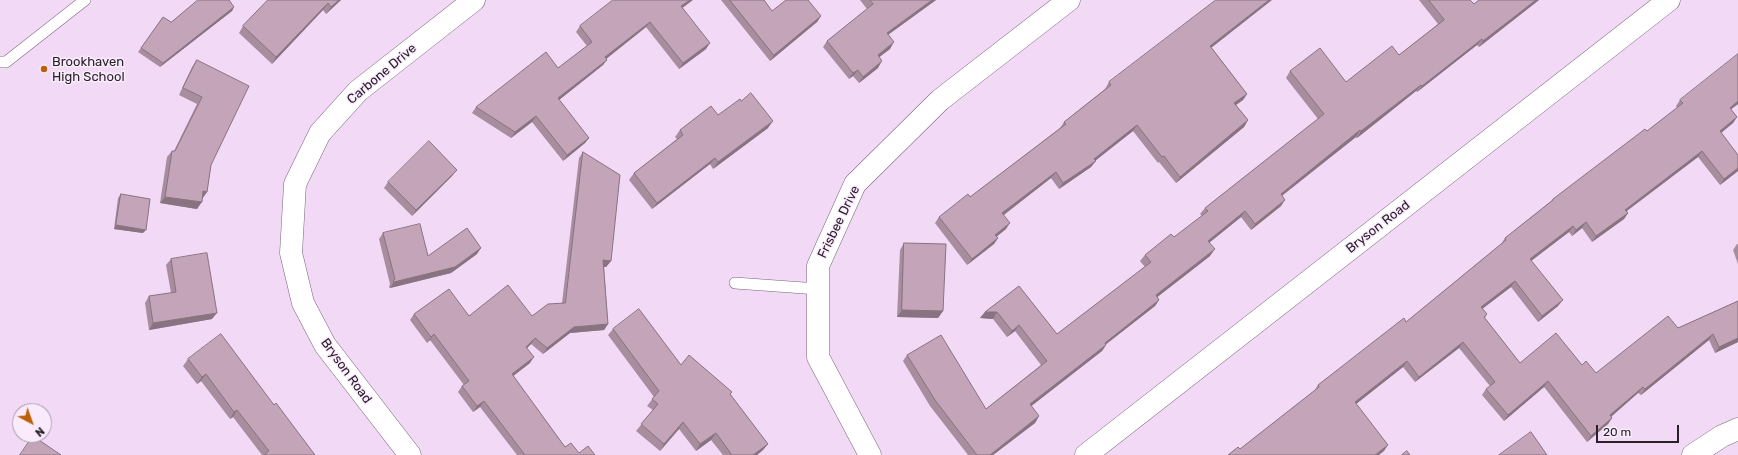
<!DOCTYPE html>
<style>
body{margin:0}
#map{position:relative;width:1738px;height:455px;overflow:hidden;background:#f2daf6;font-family:Rubik,sans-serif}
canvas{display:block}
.north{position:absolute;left:12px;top:403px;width:40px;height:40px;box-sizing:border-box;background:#f9ebfc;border:1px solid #a69aa8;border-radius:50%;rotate:139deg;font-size:11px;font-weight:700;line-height:16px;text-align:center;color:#29202a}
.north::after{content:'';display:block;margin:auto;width:14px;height:18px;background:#bb5f09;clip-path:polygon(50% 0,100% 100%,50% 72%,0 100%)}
.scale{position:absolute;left:1596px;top:425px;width:83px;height:18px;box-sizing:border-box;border:2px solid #29202a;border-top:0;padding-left:5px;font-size:12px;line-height:14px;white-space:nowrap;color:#29202a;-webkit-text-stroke:3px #f9ebfc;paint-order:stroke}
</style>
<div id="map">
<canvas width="1738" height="455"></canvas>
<div class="north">N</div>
<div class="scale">20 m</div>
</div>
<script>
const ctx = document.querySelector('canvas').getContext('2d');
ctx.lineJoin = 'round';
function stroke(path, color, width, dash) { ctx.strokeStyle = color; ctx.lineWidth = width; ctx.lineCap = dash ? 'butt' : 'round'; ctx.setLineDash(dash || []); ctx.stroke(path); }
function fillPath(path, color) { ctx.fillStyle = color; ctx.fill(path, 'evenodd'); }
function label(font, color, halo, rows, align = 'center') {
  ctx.font = font + ' Rubik,sans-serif'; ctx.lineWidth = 3; ctx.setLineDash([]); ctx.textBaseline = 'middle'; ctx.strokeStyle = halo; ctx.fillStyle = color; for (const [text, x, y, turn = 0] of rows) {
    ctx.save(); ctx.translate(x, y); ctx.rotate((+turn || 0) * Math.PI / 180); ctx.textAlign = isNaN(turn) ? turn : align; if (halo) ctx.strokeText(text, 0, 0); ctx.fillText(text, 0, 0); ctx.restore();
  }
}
const service = new Path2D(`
 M0 62H6L85 0
 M735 283 818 289`);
const minor = new Path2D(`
 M410 455 325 345 303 303 291 253 295 184 320 133 358 91 474 0
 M870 455 818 357V266L855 184 940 100 1069 0
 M1086 455 1669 0
 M1693 455 1722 436 1738 429`);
stroke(service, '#78637b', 12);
stroke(minor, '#78637b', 23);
stroke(service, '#fff', 11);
stroke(minor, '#fff', 22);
fillPath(new Path2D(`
 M268 0H341L326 14 323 10 272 64 239 33 243 26Z
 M721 0H764L772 11 821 16 817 22 770 61Z
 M860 0H936L888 35 890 49 879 57 878 68 859 83 853 76 849 79 823 47 827 41 867 9Z
 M1419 0H1470L1474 4 1539 0 1479 47 1477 45 1417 92 1416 91 1357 138 1356 137 1282 196 1281 206 1251 230 1241 217 1210 242V256L1157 297 1159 300 1155 306 1106 344V345L1102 351 1031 406 1039 416 1035 423 993 455H968L930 406 903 361 907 355 986 409 1041 365 1015 331 1007 337 993 319 980 318 985 312 1019 286 1057 334 1145 267 1140 261 1145 255 1174 237 1202 216 1200 214 1205 208 1318 119 1286 78 1290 71 1346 82 1399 55 1438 24Z
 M234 7 232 11 160 67 138 52 163 17 171 22Z
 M683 8 706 49 679 69 646 27 606 59 603 65 559 100 589 138 585 143 563 161 532 122 511 138 472 113 476 107 558 68 587 46 576 32 580 26Z
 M1212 48 1247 94 1243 100 1236 105 1248 120 1244 127 1176 183 1159 162 1158 163 1133 131 1095 160 1091 167 1059 189 1051 178 1004 215 1006 229 997 236 998 238 994 244 967 265 935 223 939 217 970 197 1060 128 1064 122 1105 89 1109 82Z
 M197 60 211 165 207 192 202 199 197 209 160 203 167 157 172 151H174L197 104 179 95 192 67Z
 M1680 100 1738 104 1731 109 1737 117 1733 123 1721 133 1738 155V171L1720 185 1698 157 1627 211 1628 213 1624 219 1592 242 1582 228 1572 236 1569 232 1531 260 1558 306 1538 322 1511 287 1482 308 1487 314 1485 318 1520 363 1582 365 1596 373 1678 328 1738 301V342L1715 353 1709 340 1641 395 1638 393 1611 417 1612 418 1608 424 1587 442 1544 387 1504 421 1482 395 1486 389 1490 386 1459 348 1415 382 1403 367 1356 404 1384 451 1240 449 1314 391 1318 385 1406 322 1501 244 1505 238 1550 202 1553 199 1647 131 1677 108 1676 106Z
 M741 101 768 128 713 169 710 164 652 209 629 180 634 173 677 139 675 137 680 130 718 115Z
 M583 152 611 261 606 267H604L608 324 604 330 570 333 543 354 531 344 527 348 530 363 513 376 565 447 579 453 595 455H517L480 407 473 412 458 392 462 386 464 385 430 340 427 343 410 320 414 314 532 316 562 303 579 158Z
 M457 170 452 176 412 216 384 188 388 182Z
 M121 194 143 233 114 229 118 198Z
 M383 233 428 256 477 254 451 273 390 288 389 287 390 284 379 239Z
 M904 243 943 311 938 318 897 317 900 250Z
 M1737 244H1738V264L1733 250Z
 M171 259 212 319 149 330 145 303 149 296 171 293 166 265Z
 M613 329 681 365 730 394 768 444 763 450 757 455H723L711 440 696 451 679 429 660 451 636 431 653 410 647 406 654 397 608 335Z
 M188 359 274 405 315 455H262L233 417 230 419 201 381 197 384 183 366Z`), '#a88d9e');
fillPath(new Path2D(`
 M339 0H341L326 14 331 7Z
 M690 0H693L677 12 681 6Z
 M932 0H936L882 39 887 33Z
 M1269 0H1272L1206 52 1210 46Z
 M1536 0H1539L1479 47 1483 41Z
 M328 3 323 10 272 64 276 57Z
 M234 7 232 11 160 67 163 63Z
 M821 16 817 22 770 61 774 55Z
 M650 22 646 27 601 63 605 57Z
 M1482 39 1477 45 1417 92 1422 86Z
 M894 42 890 49 873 62 878 55Z
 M710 43 706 49 679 69 683 63Z
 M607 60 603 65 554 104 558 98Z
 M882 61 878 68 859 83 863 77Z
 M858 70 853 76 849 79 853 73Z
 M1421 85 1416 91 1357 138 1361 131Z
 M1247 94 1243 100 1230 109 1234 103Z
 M1738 101V104L1726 113 1730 108Z
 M536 116 532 122 511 138 515 132Z
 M1737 117 1733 123 1716 137 1720 131Z
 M1248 120 1244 127 1176 183 1180 177Z
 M773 121 768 128 713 169 718 162Z
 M1137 125 1133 131 1090 165 1094 159Z
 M1360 130 1356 137 1276 200 1281 194Z
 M589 138 585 143 563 161 567 155Z
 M1702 151 1698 157 1621 215 1625 210Z
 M715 158 710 164 652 209 657 203Z
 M1096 161 1091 167 1059 189 1063 183Z
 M1738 168V171L1720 185 1724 179Z
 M457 170 452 176 412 216 416 210Z
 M1056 172 1051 178 998 219 1002 213Z
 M203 191 207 192 202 199Z
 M165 197 202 202 197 209 160 203Z
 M1285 200 1281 206 1251 230 1255 224Z
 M1245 211 1241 217 1204 247 1208 241Z
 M1628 213 1624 219 1592 242 1596 236Z
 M1586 222 1582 228 1572 236 1576 230Z
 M1010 223 1006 229 991 241 995 235Z
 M116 225 146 230 143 233 114 229Z
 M1573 226 1569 232 1526 265 1530 259Z
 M998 238 994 244 967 265 972 259Z
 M481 248 477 254 451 273 390 288 394 282Z
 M1215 249 1210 256 1151 302 1156 295Z
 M603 260 611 261 606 267 599 266Z
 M1515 281 1511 287 1477 313 1481 307Z
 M1159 300 1155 306 1100 349 1105 343Z
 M1563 300 1558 306 1538 322 1542 316Z
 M902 310 943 311 938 318 897 317Z
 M985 312H997L993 319 980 318Z
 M217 313 212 319 149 330 153 323Z
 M608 324 604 330 570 333 543 354 547 348 574 327Z
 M1019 325 1015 331 1007 337 1012 331Z
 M434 334 430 340 427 343 431 337Z
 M1713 334 1709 340 1641 395 1645 389Z
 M535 338 531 344 522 353 526 347Z
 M1738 338V342L1715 353 1719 347Z
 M1463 342 1459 348 1415 382 1419 377Z
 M1106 345 1102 351 1025 411 1030 404Z
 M534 357 530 363 508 380 512 374Z
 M1407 361 1403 367 1351 408 1355 402Z
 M206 374 201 381 197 384 202 377Z
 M1548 381 1544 387 1504 421 1508 415Z
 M1643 387 1638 393 1606 421 1610 415Z
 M484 401 480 407 473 412 477 406Z
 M237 410 233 417 230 419 234 412Z
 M1039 416 1035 423 993 455H990Z
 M1612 418 1608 424 1587 442 1591 436Z
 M683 422 679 429 660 451 664 444Z
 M716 433 711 440 696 451 700 444Z
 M768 444 763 450 757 455H753Z
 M1388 445 1384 451 1379 455H1375Z`), '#887381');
const building = new Path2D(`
 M198 0H229L234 7 163 63 141 48 163 17 171 22Z
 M268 0H339L331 7 328 3 276 57 243 26Z
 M613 0H690L681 6 710 43 683 63 650 22 605 57 607 60 558 98 589 138 567 155 536 116 515 132 476 107 546 52 558 68 592 42 580 26Z
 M730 0H764L772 11 786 0H808L821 16 774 55Z
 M870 0H932L887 33 894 42 878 55 882 61 863 77 858 70 853 73 827 41 873 4Z
 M1216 0H1269L1210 46 1247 94 1234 103 1248 120 1180 177 1164 156 1162 157 1137 125 1094 159 1096 161 1063 183 1056 172 1002 213 1010 223 995 235 998 238 972 259 939 217 968 194 970 197 1066 124 1064 122 1111 85 1109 82Z
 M1429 0H1470L1474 4 1479 0H1536L1483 41 1482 39 1422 86 1421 85 1361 131 1360 130 1281 194 1285 200 1255 224 1245 211 1208 241 1215 249 1156 295 1159 300 1105 343 1106 345 1030 404 1039 416 990 455H977L935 400 907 355 941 335 986 409 1047 361 1019 325 1012 331 997 312H985L1019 286 1057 334 1151 262 1145 255 1171 234 1174 237 1208 211 1205 208 1324 114 1290 71 1320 48 1346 82 1392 46 1399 55 1444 20Z
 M1738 54V101L1730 108 1737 117 1720 131 1738 155V168L1724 179 1702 151 1625 210 1628 213 1596 236 1586 222 1576 230 1573 226 1530 259 1563 300 1542 316 1515 281 1481 307 1487 314 1484 317 1520 363 1556 333 1582 365 1586 361 1596 373 1668 316 1678 328 1738 301V338L1719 347 1713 334 1645 389 1643 387 1610 415 1612 418 1591 436 1548 381 1508 415 1486 389 1495 382 1463 342 1419 377 1407 361 1355 402 1388 445 1375 455H1228L1238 447 1240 449 1319 387 1318 385 1404 318 1406 322 1506 240 1505 238 1553 200V199L1645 129 1647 131 1683 103 1680 100Z
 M197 60 249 86 211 165 207 192 203 191 202 202 165 197 172 151H175L202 97 183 88Z
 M751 93 773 121 718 162 715 158 657 203 634 173 683 135 680 130 711 106 718 115 740 99 741 101Z
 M429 141 457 170 416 210 388 182Z
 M583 152 620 175 611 261 603 260 608 324 574 327 547 348 535 338 526 347 534 357 512 374 565 447 571 443 579 453 588 446 595 455H525L484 401 477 406 462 386 469 381 434 334 431 337 414 314 449 289 469 316 508 285 532 316 548 304 565 303Z
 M121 194 150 199 146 230 116 225Z
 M420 224 428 256 467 228 481 248 455 267 394 282 393 281 395 279 383 233Z
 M904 243 946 244 943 311 902 310Z
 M207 253 217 313 153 323 149 296 176 292 171 259Z
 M639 309 681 365 689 355 732 392 730 394 768 444 753 455H732L716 433 700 444 683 422 664 444 641 424 658 404 652 399 659 391 613 329Z
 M221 334 274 405 276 403 315 455H264L269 451 237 410 234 412 206 374 202 377 188 359Z
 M1531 432 1547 455H1499Z
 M33 436 61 455H20Z
 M1407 451 1410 455H1402Z`);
fillPath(building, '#c3a4b8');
stroke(building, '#887381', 1);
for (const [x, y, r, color] of [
 [44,69,4,"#bb5f09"]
]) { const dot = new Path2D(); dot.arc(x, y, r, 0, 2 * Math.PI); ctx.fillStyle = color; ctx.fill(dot); stroke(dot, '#f9ebfc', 1.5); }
label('13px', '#29202a', '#f9ebfc', [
 ["Brookhaven",52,62],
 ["High School",52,77]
], 'left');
label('13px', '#29202a', '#f9ebfc', [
 ["Carbone Drive",382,74,-40],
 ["Frisbee Drive",839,222,-64],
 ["Bryson Road",1378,227,-38],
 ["Bryson Road",346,371,54]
]);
</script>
